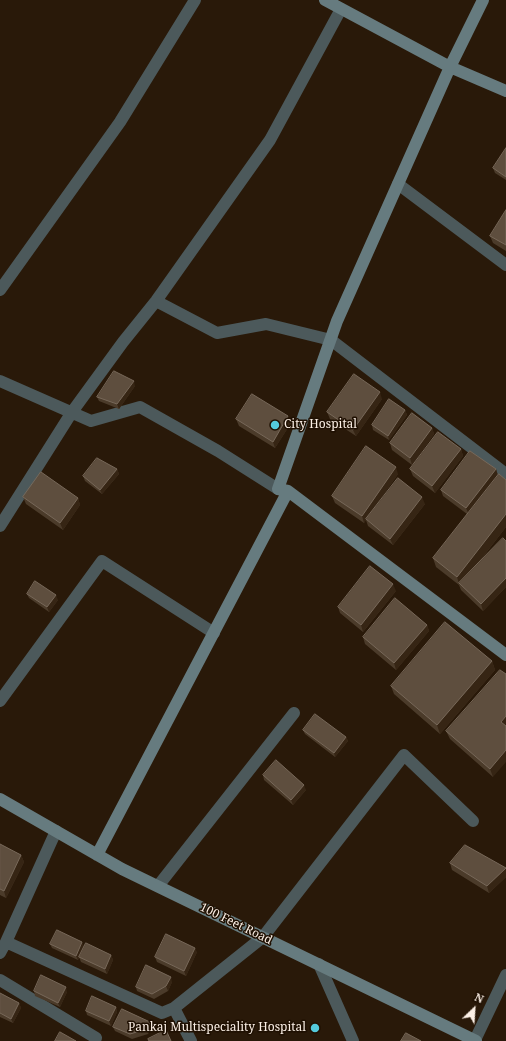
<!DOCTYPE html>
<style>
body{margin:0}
#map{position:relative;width:506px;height:1041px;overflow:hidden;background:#291909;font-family:"Noto Serif",serif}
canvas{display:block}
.north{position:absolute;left:454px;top:989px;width:40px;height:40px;-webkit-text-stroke:3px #1f1002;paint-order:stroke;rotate:25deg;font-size:11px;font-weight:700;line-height:16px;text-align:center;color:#fcf0e6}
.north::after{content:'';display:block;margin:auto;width:14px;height:18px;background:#fcf0e6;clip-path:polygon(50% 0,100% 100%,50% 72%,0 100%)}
</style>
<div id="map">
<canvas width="506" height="1041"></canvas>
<div class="north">N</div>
</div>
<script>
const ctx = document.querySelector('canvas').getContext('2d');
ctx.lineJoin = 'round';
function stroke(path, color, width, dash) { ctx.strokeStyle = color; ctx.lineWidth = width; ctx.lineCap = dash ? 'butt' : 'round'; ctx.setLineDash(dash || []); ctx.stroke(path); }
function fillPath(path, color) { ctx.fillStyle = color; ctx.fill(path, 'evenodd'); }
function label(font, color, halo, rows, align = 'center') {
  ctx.font = font + ' "Noto Serif",serif'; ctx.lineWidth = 3; ctx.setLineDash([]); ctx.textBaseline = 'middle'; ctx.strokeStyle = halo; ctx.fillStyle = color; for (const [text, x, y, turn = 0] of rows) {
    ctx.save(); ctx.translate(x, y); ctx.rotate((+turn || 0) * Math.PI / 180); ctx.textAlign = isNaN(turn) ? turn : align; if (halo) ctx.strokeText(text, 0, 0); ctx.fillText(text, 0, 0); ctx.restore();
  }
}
stroke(new Path2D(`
 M398 184 506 265
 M0 290 120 122 195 0
 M156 301 217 333 266 324 331 340 506 474
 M0 381 91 421 140 407 218 451 278 489
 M0 526 72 412 123 342 156 301 270 140 341 9
 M0 701 102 561 214 633
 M56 831 6 942 162 1013 174 1008
 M158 886 294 713
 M0 953 6 942
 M319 964 353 1041
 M0 980 96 1038
 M475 1040 506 975
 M191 1041 174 1008 263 937 404 755 473 821`), '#4c595b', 12);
stroke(new Path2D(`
 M325 0 450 67 506 91
 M483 0 450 67 337 321 278 489 288 491 506 655
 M0 799 122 869 476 1041
 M97 855 288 491`), '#667b7f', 12);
fillPath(new Path2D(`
 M506 148V180L495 173 493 168Z
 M506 210V251L493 243 490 236Z
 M135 386 119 409 99 401 97 397Z
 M382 399 356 436 330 419 327 412Z
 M405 410 407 415 389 440 373 430 372 425Z
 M236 419 291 423 275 448 239 426Z
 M432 428 434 434 412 465 392 450 390 443Z
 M461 449 463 456 435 493 413 476 410 469Z
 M117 469 119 474 102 494 85 481 83 476Z
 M496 469 498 475 506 527 476 566 506 541V587L483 611 461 590 459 585 436 567 433 558 467 514 443 496 441 490Z
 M398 474 375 507 425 504 393 545 368 526 366 520 364 523 335 503 332 496Z
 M23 497 78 498 80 505 63 530 26 504Z
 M396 591 363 632 340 613 338 607Z
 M27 594 58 600 49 612 29 598Z
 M427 625 429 631 396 670 365 644 363 637Z
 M492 661 495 670 440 734 394 694 391 686Z
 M506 674 493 777 450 739 446 731Z
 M303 730 346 737 348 741 335 757 305 734Z
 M263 775 306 790 293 805 264 780Z
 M0 844 21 855 24 862 6 898 0 895Z
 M450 863 506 869V877L489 893 452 870Z
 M50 944 84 946 78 960 52 948Z
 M197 952 186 976 157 962 155 957Z
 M111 955 113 960 107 974 81 962 79 957Z
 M172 982 168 991 154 999 137 991 136 987Z
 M34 991 67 992 60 1007 35 996Z
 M0 993 19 1003 21 1008 13 1023 0 1017Z
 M116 1007 117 1012 111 1026 87 1015 86 1011Z
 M113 1027H152L148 1034 132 1039 115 1031Z`), '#4b3b2a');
fillPath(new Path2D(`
 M134 381 135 386 119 409 117 404Z
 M380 392 382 399 356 436 353 430Z
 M405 410 407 415 389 440 388 436Z
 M288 416 291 423 275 448 273 442Z
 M432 428 434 434 412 465 410 458Z
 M461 449 463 456 435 493 432 486Z
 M396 467 398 474 364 523 362 516Z
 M117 469 119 474 102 494 100 490Z
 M496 469 498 476 469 515 466 508Z
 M422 497 425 504 393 545 390 539Z
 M78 498 80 505 63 530 60 523Z
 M506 514V527L461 585 459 584 457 577Z
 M506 578V587L483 611 481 604Z
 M393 584 396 591 363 632 361 625Z
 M56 595 58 600 49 612 47 607Z
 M427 625 429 631 396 670 394 663Z
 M492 661 495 670 440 734 437 725Z
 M506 716V729L501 722Z
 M346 737 348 741 335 757 334 753Z
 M506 750V762L493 777 490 769Z
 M304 785 306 790 293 805 291 800Z
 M21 855 24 862 6 898 4 891Z
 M506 868V877L489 893 487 886Z
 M82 942 84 946 78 960 76 956Z
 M195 948 197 952 186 976 184 971Z
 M111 955 113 960 107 974 105 969Z
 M171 977 172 982 168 991 166 986Z
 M66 987 67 992 60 1007 58 1003Z
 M19 1003 21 1008 13 1023 11 1019Z
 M116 1007 117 1012 111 1026 109 1021Z
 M150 1022 152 1027 148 1034 147 1029Z`), '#362514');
const building = new Path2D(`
 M506 148V177L493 168Z
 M506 210V245L490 236Z
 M114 371 134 381 117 404 97 397Z
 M354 374 380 392 353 430 327 412Z
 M252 394 288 416 273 442 236 419Z
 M389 399 405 410 388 436 372 425Z
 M412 413 432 428 410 458 390 443Z
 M438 432 461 449 432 486 410 469Z
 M366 446 396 467 362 516 332 496Z
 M470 451 496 469 466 508 441 490Z
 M97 458 117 469 100 490 83 476Z
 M41 472 78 498 60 523 23 497Z
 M499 474 506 480V514L457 577 433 558Z
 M398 478 422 497 390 539 366 519Z
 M503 538 506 541V578L481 604 459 583Z
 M370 566 393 584 361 625 338 607Z
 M35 581 56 595 47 607 27 594Z
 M395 598 427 625 394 663 363 637Z
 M445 622 492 661 437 725 391 686Z
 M500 670 506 674V716L501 722 506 726V750L490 769 446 731Z
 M315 714 346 737 334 753 303 730Z
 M276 760 304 785 291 800 263 775Z
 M0 844 21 855 4 891 0 889Z
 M465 845 506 868 487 886 450 863Z
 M57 930 82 942 76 956 50 944Z
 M166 934 195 948 184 971 155 957Z
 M86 943 111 955 105 969 79 957Z
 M146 965 171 977 166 986 152 994 136 987Z
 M41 975 66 987 58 1003 34 991Z
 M0 993 19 1003 11 1019 0 1013Z
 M92 996 116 1007 109 1021 86 1011Z
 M122 1009 150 1022 147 1029 130 1034 113 1027Z
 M166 1030 171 1041H149L148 1039Z
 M60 1032 76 1041H55Z
 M406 1033 421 1041H401Z`);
fillPath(building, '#5e4e3e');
stroke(building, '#776859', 1);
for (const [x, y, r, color] of [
 [275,425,5,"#54cadc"],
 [315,1028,5,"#54cadc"]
]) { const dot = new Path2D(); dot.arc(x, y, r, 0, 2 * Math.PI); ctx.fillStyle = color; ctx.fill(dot); stroke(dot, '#1f1002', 1.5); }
label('12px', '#fcf0e6', '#1f1002', [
 ["City Hospital",284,425],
 ["Pankaj Multispeciality Hospital",306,1028,"right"]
], 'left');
label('12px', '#fcf0e6', '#1f1002', [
 ["100 Feet Road",236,924,26]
]);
</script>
